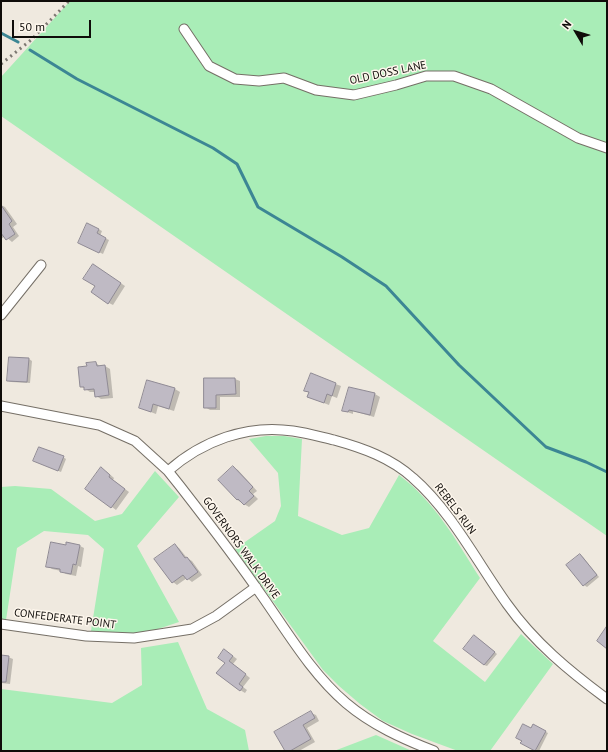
<!DOCTYPE html>
<style>
body{margin:0}
#map{position:relative;width:608px;height:752px;overflow:hidden;background:#efe9df;font-family:"PT Sans",sans-serif}
canvas{display:block}
.frame{position:absolute;inset:0;border:2px solid #0f0c09;pointer-events:none}
.north{position:absolute;left:556px;top:12px;width:40px;height:40px;-webkit-text-stroke:3px #fdf6ec;paint-order:stroke;rotate:308deg;font-size:11px;font-weight:700;line-height:16px;text-align:center;color:#0f0c09}
.north::after{content:'';display:block;margin:auto;width:14px;height:18px;background:#0f0c09;clip-path:polygon(50% 0,100% 100%,50% 72%,0 100%)}
.scale{position:absolute;left:12px;top:20px;width:79px;height:18px;box-sizing:border-box;border:2px solid #0f0c09;border-top:0;padding-left:5px;font-size:12px;line-height:14px;white-space:nowrap;color:#0f0c09;-webkit-text-stroke:3px #fdf6ec;paint-order:stroke}
</style>
<div id="map">
<canvas width="608" height="752"></canvas>
<div class="frame"></div>
<div class="north">N</div>
<div class="scale">50 m</div>
</div>
<script>
const ctx = document.querySelector('canvas').getContext('2d');
ctx.lineJoin = 'round';
function fillPath(path, color) { ctx.fillStyle = color; ctx.fill(path, 'evenodd'); }
function stroke(path, color, width, dash) { ctx.strokeStyle = color; ctx.lineWidth = width; ctx.lineCap = dash ? 'butt' : 'round'; ctx.setLineDash(dash || []); ctx.stroke(path); }
function label(font, color, halo, rows, align = 'center') {
  ctx.font = font + ' "PT Sans",sans-serif'; ctx.lineWidth = 3; ctx.setLineDash([]); ctx.textBaseline = 'middle'; ctx.strokeStyle = halo; ctx.fillStyle = color; for (const [text, x, y, turn = 0] of rows) {
    ctx.save(); ctx.translate(x, y); ctx.rotate((+turn || 0) * Math.PI / 180); ctx.textAlign = isNaN(turn) ? turn : align; if (halo) ctx.strokeText(text, 0, 0); ctx.fillText(text, 0, 0); ctx.restore();
  }
}
fillPath(new Path2D(`
 M70 1H607V536L1 116V77Z
 M266 436H284L302 439 298 516 342 535 369 528 399 475C435 502 456 540 480 578L433 641 485 682 521 634 553 664 490 751H458L412 734 383 721 360 704 339 686 323 670 235 549 275 521 281 506 278 473 249 439Z
 M155 471 179 497 137 546 179 622 155 630 131 634 91 631 104 549 88 535 44 531 17 548 6 620H1V487L15 486 51 489 95 521 122 514Z
 M178 642 207 709 245 730 249 751H1V689L112 703 142 685 141 648Z
 M376 735 412 751H334Z`), '#a9edb7');
fillPath(new Path2D(`
 M1 205 5 207 17 224 13 227 19 236 12 242 5 236 1 239Z
 M88 224 102 231 100 236 109 240 103 254 82 244Z
 M98 268 125 286 113 305 109 303 96 286Z
 M29 359 32 361 30 383 11 382 8 381Z
 M96 363 101 367 105 366 110 369 113 398 101 399 96 396 95 392H90L81 386 88 366 87 364Z
 M311 375 341 386 337 398 332 396 329 405 308 397 310 393 306 390Z
 M205 379H235L240 381V397H220V410H210L205 407Z
 M148 381 175 389 180 392 174 411 158 406 156 414 140 408Z
 M349 388 375 394 380 397 374 417 353 411V414L344 411Z
 M63 457 66 459 61 472 37 462Z
 M233 467 238 470 257 491 253 494 258 499 249 507 237 500Z
 M106 471 114 478 113 480 129 492 116 510 112 507Z
 M175 545 179 548 187 558 192 561 202 575 192 582 187 578 177 585 173 582Z
 M80 546 84 548 81 567 78 566 76 576 66 574 61 571 52 569 48 566Z
 M580 555 583 557 599 577 587 587 584 585Z
 M478 638 497 654 487 666 484 665Z
 M229 653 237 659 233 664 250 678 243 687 247 690 245 693 240 690 226 662Z
 M1 656 8 657 13 659 10 684 1 683Z
 M311 713 316 715 319 721 307 728 315 742 299 751H286L276 732Z
 M534 726 548 733 539 751 522 743Z`), '#0003');
stroke(new Path2D(`
 M1 33 18 42
 M30 50 77 79 213 148 237 164 258 207 342 257 386 286 459 365 546 447 586 462 607 472`), '#3c8694', 3);
const building = new Path2D(`
 M1 205 12 221 9 224 15 234 6 240 1 233Z
 M87 223 99 229 97 233 106 238 99 253 78 243Z
 M93 264 121 283 108 304 91 292 95 286 83 279Z
 M9 357 29 358 27 382 7 381Z
 M96 362 97 366 105 365 109 395 95 397 94 389 84 390V387H80L78 367 87 366 86 363Z
 M311 373 336 383 332 396 327 394 324 403 307 397 309 392 304 391Z
 M204 378H235L236 394 216 395V408H204Z
 M147 380 175 388 169 409 153 404 151 412 139 408Z
 M349 387 375 393 370 415 349 410 348 412 342 411Z
 M39 447 64 456 58 471 33 461Z
 M233 466 253 487 249 491 254 496 244 505 238 499 237 500 218 480Z
 M101 467 110 475 109 477 125 489 111 508 85 489Z
 M51 542 66 545V542L80 545 76 565 73 564 71 574 60 572V569L46 567Z
 M175 544 185 558 187 557 198 572 187 580 183 575 172 583 154 559Z
 M580 554 597 575 583 586 566 565Z
 M607 626V649L597 641Z
 M474 635 495 652 484 665 463 649Z
 M224 649 233 656 229 661 246 674 239 684 243 687 240 691 216 673 225 663 218 658Z
 M1 655 9 656 6 682H1Z
 M311 711 315 718 303 725 311 739 290 751H285L274 732Z
 M523 724 531 728 533 724 546 731 535 751 520 743 522 741 516 738Z`);
fillPath(building, '#bfbac4');
stroke(building, '#8f8a94', 1);
const minor = new Path2D(`
 M184 29 209 66 235 79 259 81 284 78 316 90 354 95 396 85 426 76H454L491 89 578 138 607 148
 M1 315 41 265
 M1 406 99 425 135 441 168 471 180 486C208 522 236 558 262 596 288 633 312 674 346 703 372 725 403 739 434 751
 M168 471C202 441 247 424 293 431 307 433 321 437 334 440 363 448 391 458 413 478 451 511 477 562 507 604 534 642 569 671 607 699
 M1 624 86 636 134 638 192 629 216 616 256 587`);
stroke(minor, '#756f66', 11);
stroke(minor, '#fff', 9);
stroke(new Path2D(`
 M1 64 31 40 69 1`), '#7c7771', 3, [2, 4]);
label('11px', '#0f0c09', '#fdf6ec', [
 ["OLD DOSS LANE",388,73,-12],
 ["REBELS RUN",455,509,53],
 ["GOVERNORS WALK DRIVE",241,548,54],
 ["CONFEDERATE POINT",65,619,7]
]);
</script>
